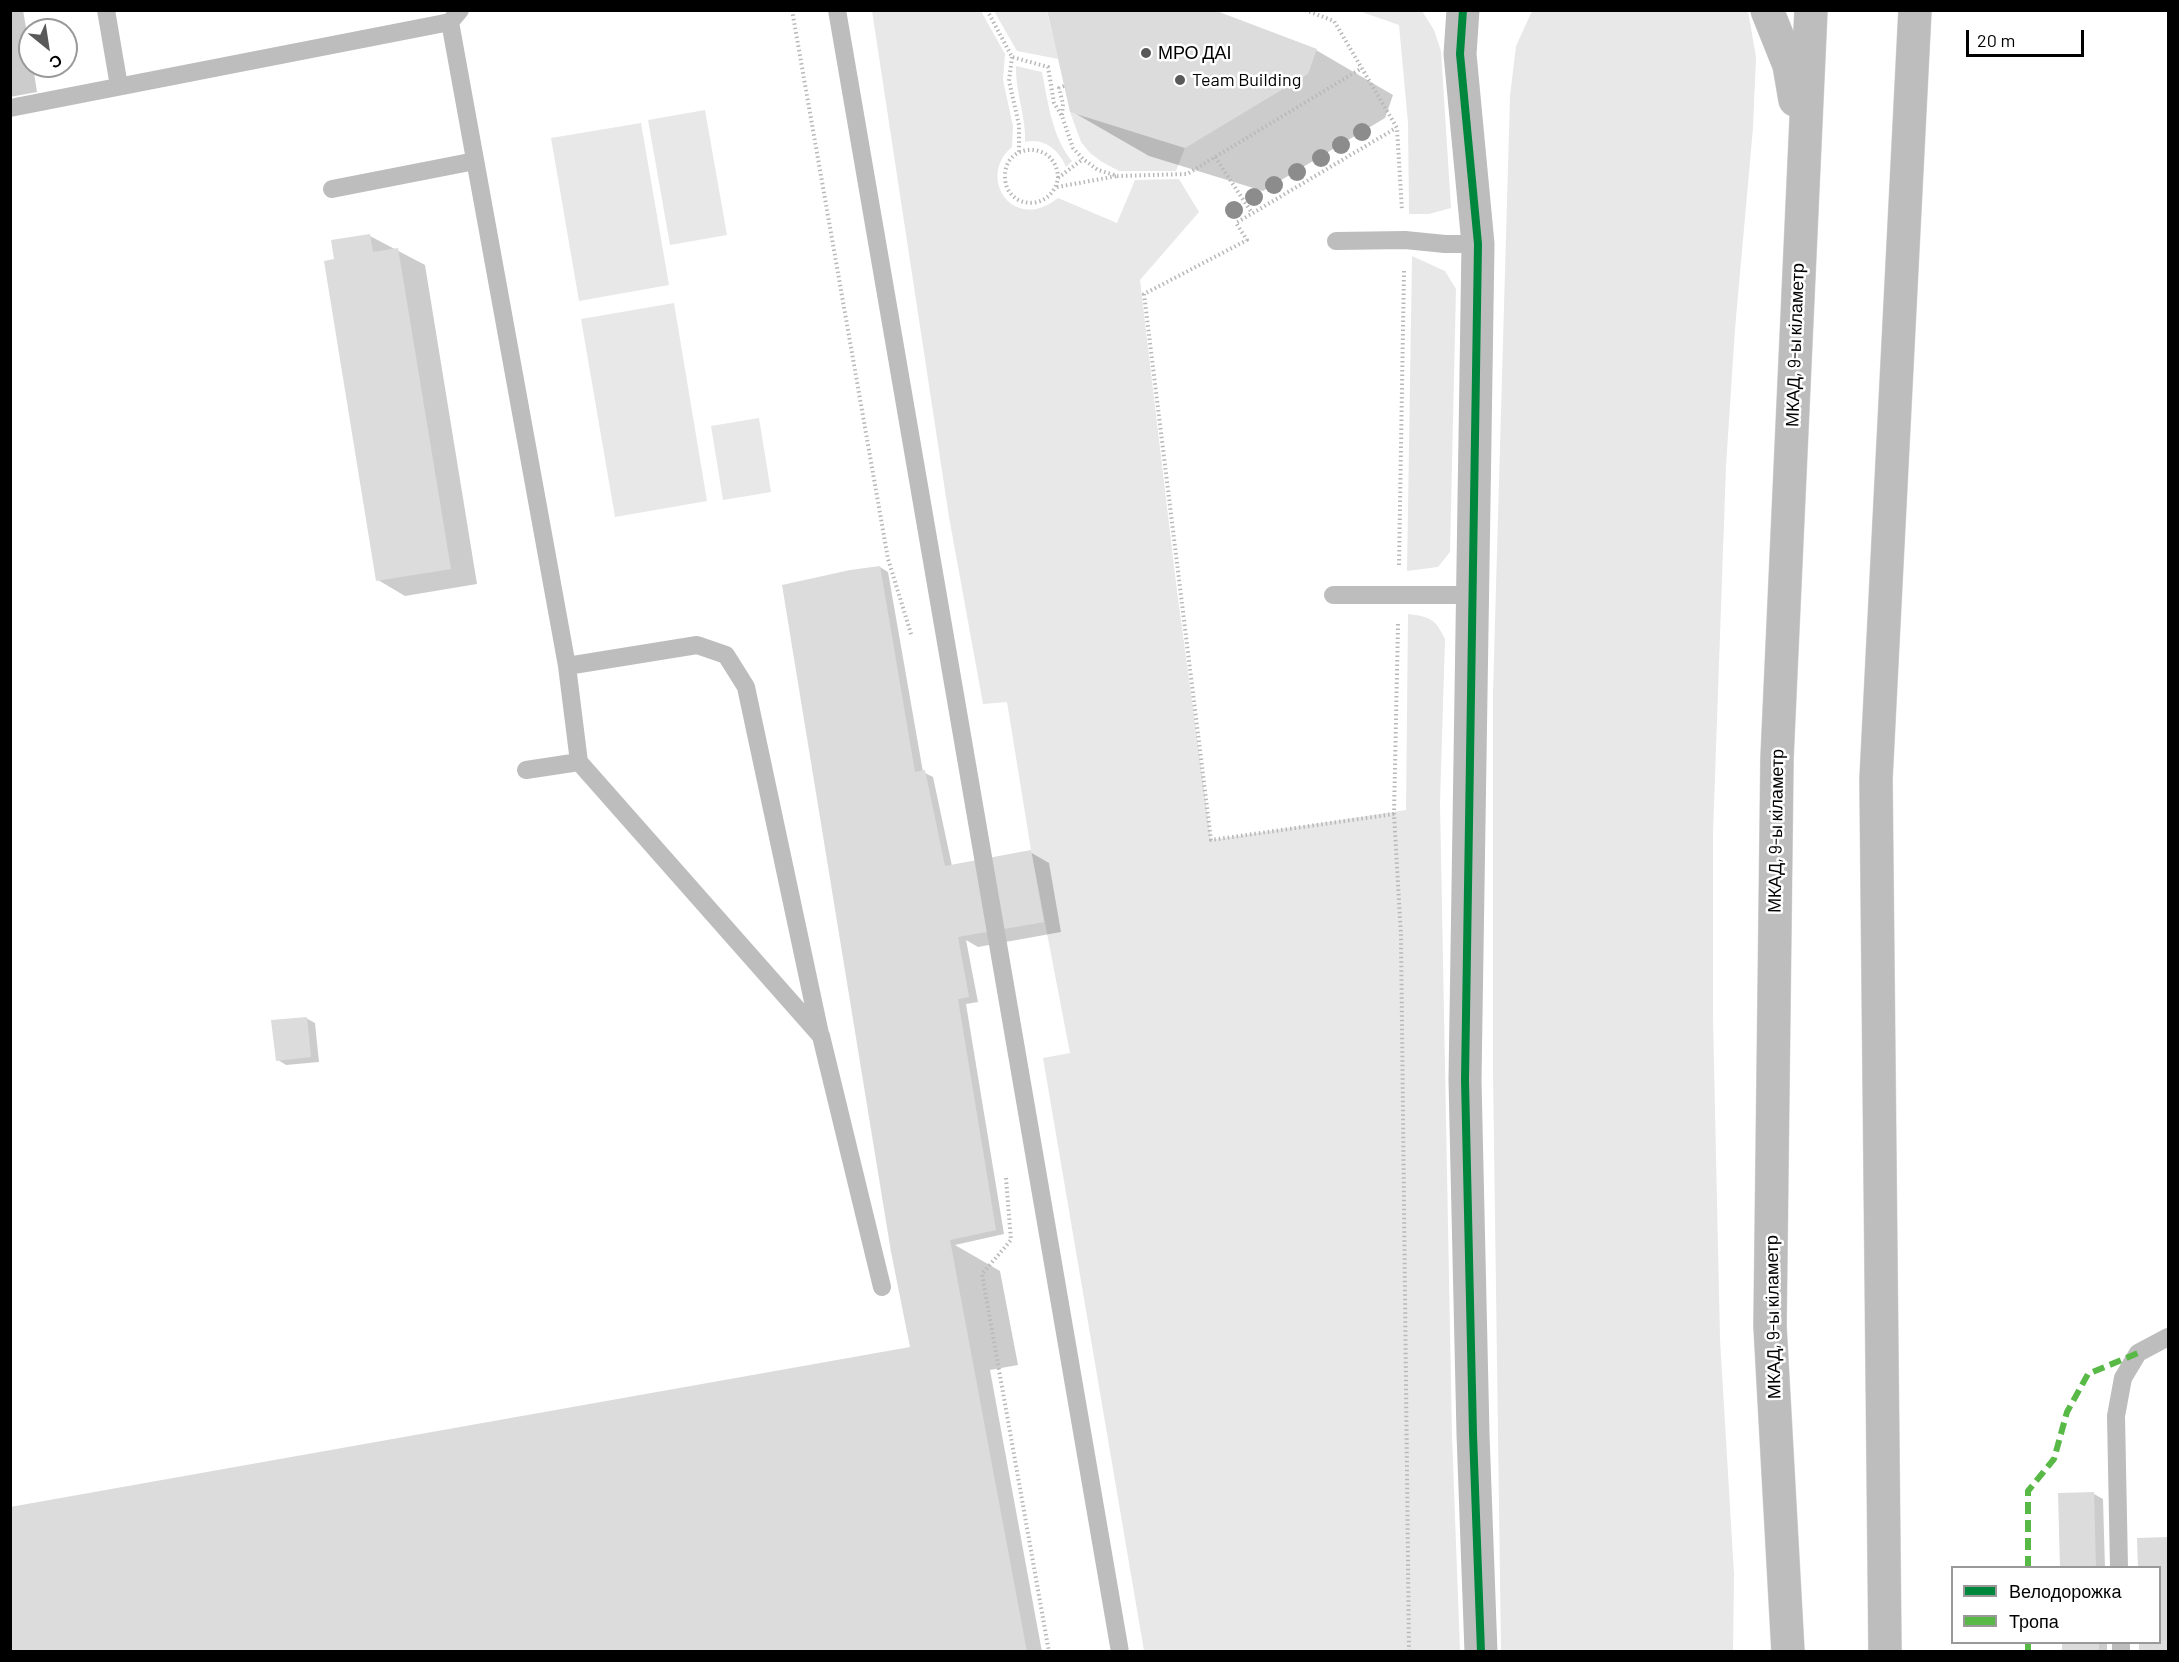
<!DOCTYPE html>
<meta charset="utf-8">
<style>
body{margin:0}
#map{position:relative;width:2179px;height:1662px;overflow:hidden;background:#fff;font-family:Barlow,sans-serif}
canvas{display:block}
.frame{position:absolute;inset:0;border:12px solid #000;pointer-events:none}
.legend{position:absolute;left:1951px;top:1566px;width:210px;height:78px;box-sizing:border-box;background:#fff;border:2px solid #999;margin:0;padding:8px 10px;list-style:none;font-size:18px;color:#000}
.legend li{display:flex;align-items:center;gap:12px;height:30px}
.legend b{width:30px;border:2px solid #999}
.north{position:absolute;left:18px;top:18px;width:60px;height:60px;box-sizing:border-box;background:#fff;border:2px solid #999;border-radius:50%;rotate:150deg;font-size:16px;font-weight:700;line-height:24px;text-align:center;color:#000}
.north::after{content:'';display:block;margin:auto;width:21px;height:27px;background:#595959;clip-path:polygon(50% 0,100% 100%,50% 72%,0 100%)}
.scale{position:absolute;left:1966px;top:30px;width:118px;height:27px;box-sizing:border-box;border:3px solid #000;border-top:0;padding-left:8px;font-size:18px;line-height:21px;white-space:nowrap;color:#000;-webkit-text-stroke:4px #fff;paint-order:stroke}
</style>
<div id="map">
<canvas width="2179" height="1662"></canvas>
<div class="frame"></div>
<ul class="legend">
<li><b style="height:8px;background:#00873e"></b>Велодорожка</li>
<li><b style="height:8px;background:#58b947"></b>Тропа</li>
</ul>
<div class="north">С</div>
<div class="scale">20 m</div>
</div>
<script>
const ctx = document.querySelector('canvas').getContext('2d');
ctx.lineJoin = 'round';
function fillPath(path, color) { ctx.fillStyle = color; ctx.fill(path, 'evenodd'); }
function stroke(path, color, width, dash) { ctx.strokeStyle = color; ctx.lineWidth = width; ctx.lineCap = dash ? 'butt' : 'round'; ctx.setLineDash(dash || []); ctx.stroke(path); }
function label(font, color, halo, rows, align = 'center') {
  ctx.font = font + ' Barlow,sans-serif'; ctx.lineWidth = 5; ctx.setLineDash([]); ctx.textBaseline = 'middle'; ctx.strokeStyle = halo; ctx.fillStyle = color; for (const [text, x, y, turn = 0] of rows) {
    ctx.save(); ctx.translate(x, y); ctx.rotate((+turn || 0) * Math.PI / 180); ctx.textAlign = isNaN(turn) ? turn : align; if (halo) ctx.strokeText(text, 0, 0); ctx.fillText(text, 0, 0); ctx.restore();
  }
}
fillPath(new Path2D(`
 M872 11H981L1005 54 1003 80 1013 126 1012 147C976 177 1013 234 1058 198L1117 223 1135 180 1179 179 1199 212 1140 280 1177 591 1211 840 1406 810 1408 614C1430 617 1435 618 1445 639L1440 803 1452 1436 1460 1651H1144L1043 1058 1070 1053 1031 850 1007 702 983 704 949 517Z
 M994 11H1047L1058 59 1017 51Z
 M1359 11H1422L1434 30 1441 51 1451 208 1429 214H1409L1408 123 1399 25Z
 M1532 11H1748L1756 57 1753 128 1735 329 1726 466 1713 833V1017L1720 1339 1734 1574 1733 1651H1501L1493 1073V692L1510 96 1516 46Z
 M1016 66 1042 72C1048 102 1052 137 1072 161L1066 167C1060 151 1044 137 1025 142 1026 115 1015 92 1016 66Z
 M705 110 727 235 670 245 648 120Z
 M1070 112 1185 148 1176 171H1119L1102 162 1090 153 1081 142Z
 M641 123 669 285 579 301 551 138Z
 M1412 256 1445 271 1456 289 1450 552 1438 567 1407 571Z
 M674 303 707 501 615 517 581 319Z
 M759 418 771 492 723 500 711 426Z`), '#e8e8e8');
fillPath(new Path2D(`
 M10 10H23L30 50V66H33L37 92 10 97Z
 M1316 50 1393 95 1385 118 1263 191 1149 156 1071 111Z
 M370 236 425 265 477 584 405 596 378 580 336 261Z
 M880 567 888 572 923 772 933 777 952 866 1030 852 1049 863 1061 932 978 947 966 940 978 1002 966 1004 1004 1234 955 1245 1000 1271 1018 1365 990 1370 1042 1652H10L911 1348Z
 M306 1018 315 1023 319 1062 286 1065 278 1060Z
 M2094 1494 2103 1499 2105 1568H2062Z
 M2139 1539H2168V1652H2141L2160 1642V1568Z
 M2064 1642H2107V1652H2064Z`), '#0003');
fillPath(new Path2D(`
 M1047 10H1214L1317 49 1308 74 1185 148 1070 112Z
 M370 234 373 252 398 248 451 569 376 581 324 261 334 259 331 240Z
 M880 566 915 772 925 770 945 866 1031 850 1044 922 958 937 969 997 958 999 996 1230 950 1240 1027 1652H10V1507L910 1347 891 1252 782 585 850 570Z
 M307 1017 311 1057 276 1061 271 1020Z
 M2094 1492 2096 1568H2060L2058 1493Z
 M2168 1537V1652H2139V1642H2160V1568H2138L2137 1538Z
 M2062 1642H2099V1652H2062Z`), '#dcdcdc');
const highway = new Path2D(`
 M1767 10 1789 65 1795 100
 M1788 1652 1770 1326 1777 758 1811 10
 M1885 1652 1876 779 1915 10`);
stroke(highway, '#dbdbdb', 34);
stroke(new Path2D(`
 M792 10 888 559 912 637
 M987 10 1012 57 1048 67 1054 103 1062 116 1073 148 1083 159 1098 170 1118 176 1187 174 1362 68
 M1305 10 1334 21 1397 128 1402 211
 M1012 57 1009 81 1019 125V152
 M1062 115 1063 104 1059 88 1064 86
 M1215 157 1252 213
 M1058 178C1057 141 1006 141 1005 175 1004 210 1052 213 1058 178L1083 159
 M1057 187 1117 176
 M1399 565 1404 270
 M1398 624 1394 814 1401 936 1409 1652
 M1394 814 1211 840 1144 294 1247 240 1236 223 1396 128
 M1006 1178 1011 1240 982 1274 1049 1652`), '#b8b8b8', 4, [1.5, 3]);
stroke(new Path2D(`
 M106 10 119 86
 M837 10 1120 1652
 M450 22 567 666 579 762 821 1036 882 1287
 M10 108 450 22 460 10
 M332 189 475 161
 M1336 241 1405 240 1445 244H1478
 M1333 595H1472
 M567 666 697 645 726 655 746 687 820 1034
 M526 770 579 762
 M2119 1568 2116 1416 2123 1378 2138 1353 2168 1337
 M2121 1642V1652`), '#bdbdbd', 18);
stroke(new Path2D(`
 M1463 10 1460 54 1478 244 1465 1080 1473 1434 1481 1652`), '#bdbdbd', 33);
stroke(highway, '#bdbdbd', 33);
stroke(new Path2D(`
 M2028 1568V1491L2054 1459 2067 1412 2088 1374 2138 1353
 M2028 1642V1652`), '#58b947', 6, [12, 6]);
stroke(new Path2D(`
 M1463 10 1460 54 1478 244 1465 1080 1473 1434 1481 1652`), '#00873e', 8);
ctx.fillStyle = '#8c8c8c';
for (const [x, y] of [
 [1362,132],
 [1341,145],
 [1321,158],
 [1297,172],
 [1274,185],
 [1254,197],
 [1234,210]
]) { ctx.beginPath(); ctx.arc(x, y, 9, 0, 2 * Math.PI); ctx.fill(); }
for (const [x, y, r, color] of [
 [1146,53,6,"#595959"],
 [1180,80,6,"#595959"]
]) { const dot = new Path2D(); dot.arc(x, y, r, 0, 2 * Math.PI); ctx.fillStyle = color; ctx.fill(dot); stroke(dot, '#fff', 2); }
label('18px', '#000', '#fff', [
 ["МРО ДАІ",1158,53],
 ["Team Building",1192,80]
], 'left');
label('18px', '#000', '#fff', [
 ["МКАД, 9-ы кіламетр",1795,345,-88],
 ["МКАД, 9-ы кіламетр",1776,831,-89],
 ["МКАД, 9-ы кіламетр",1773,1317,-91]
]);
</script>
